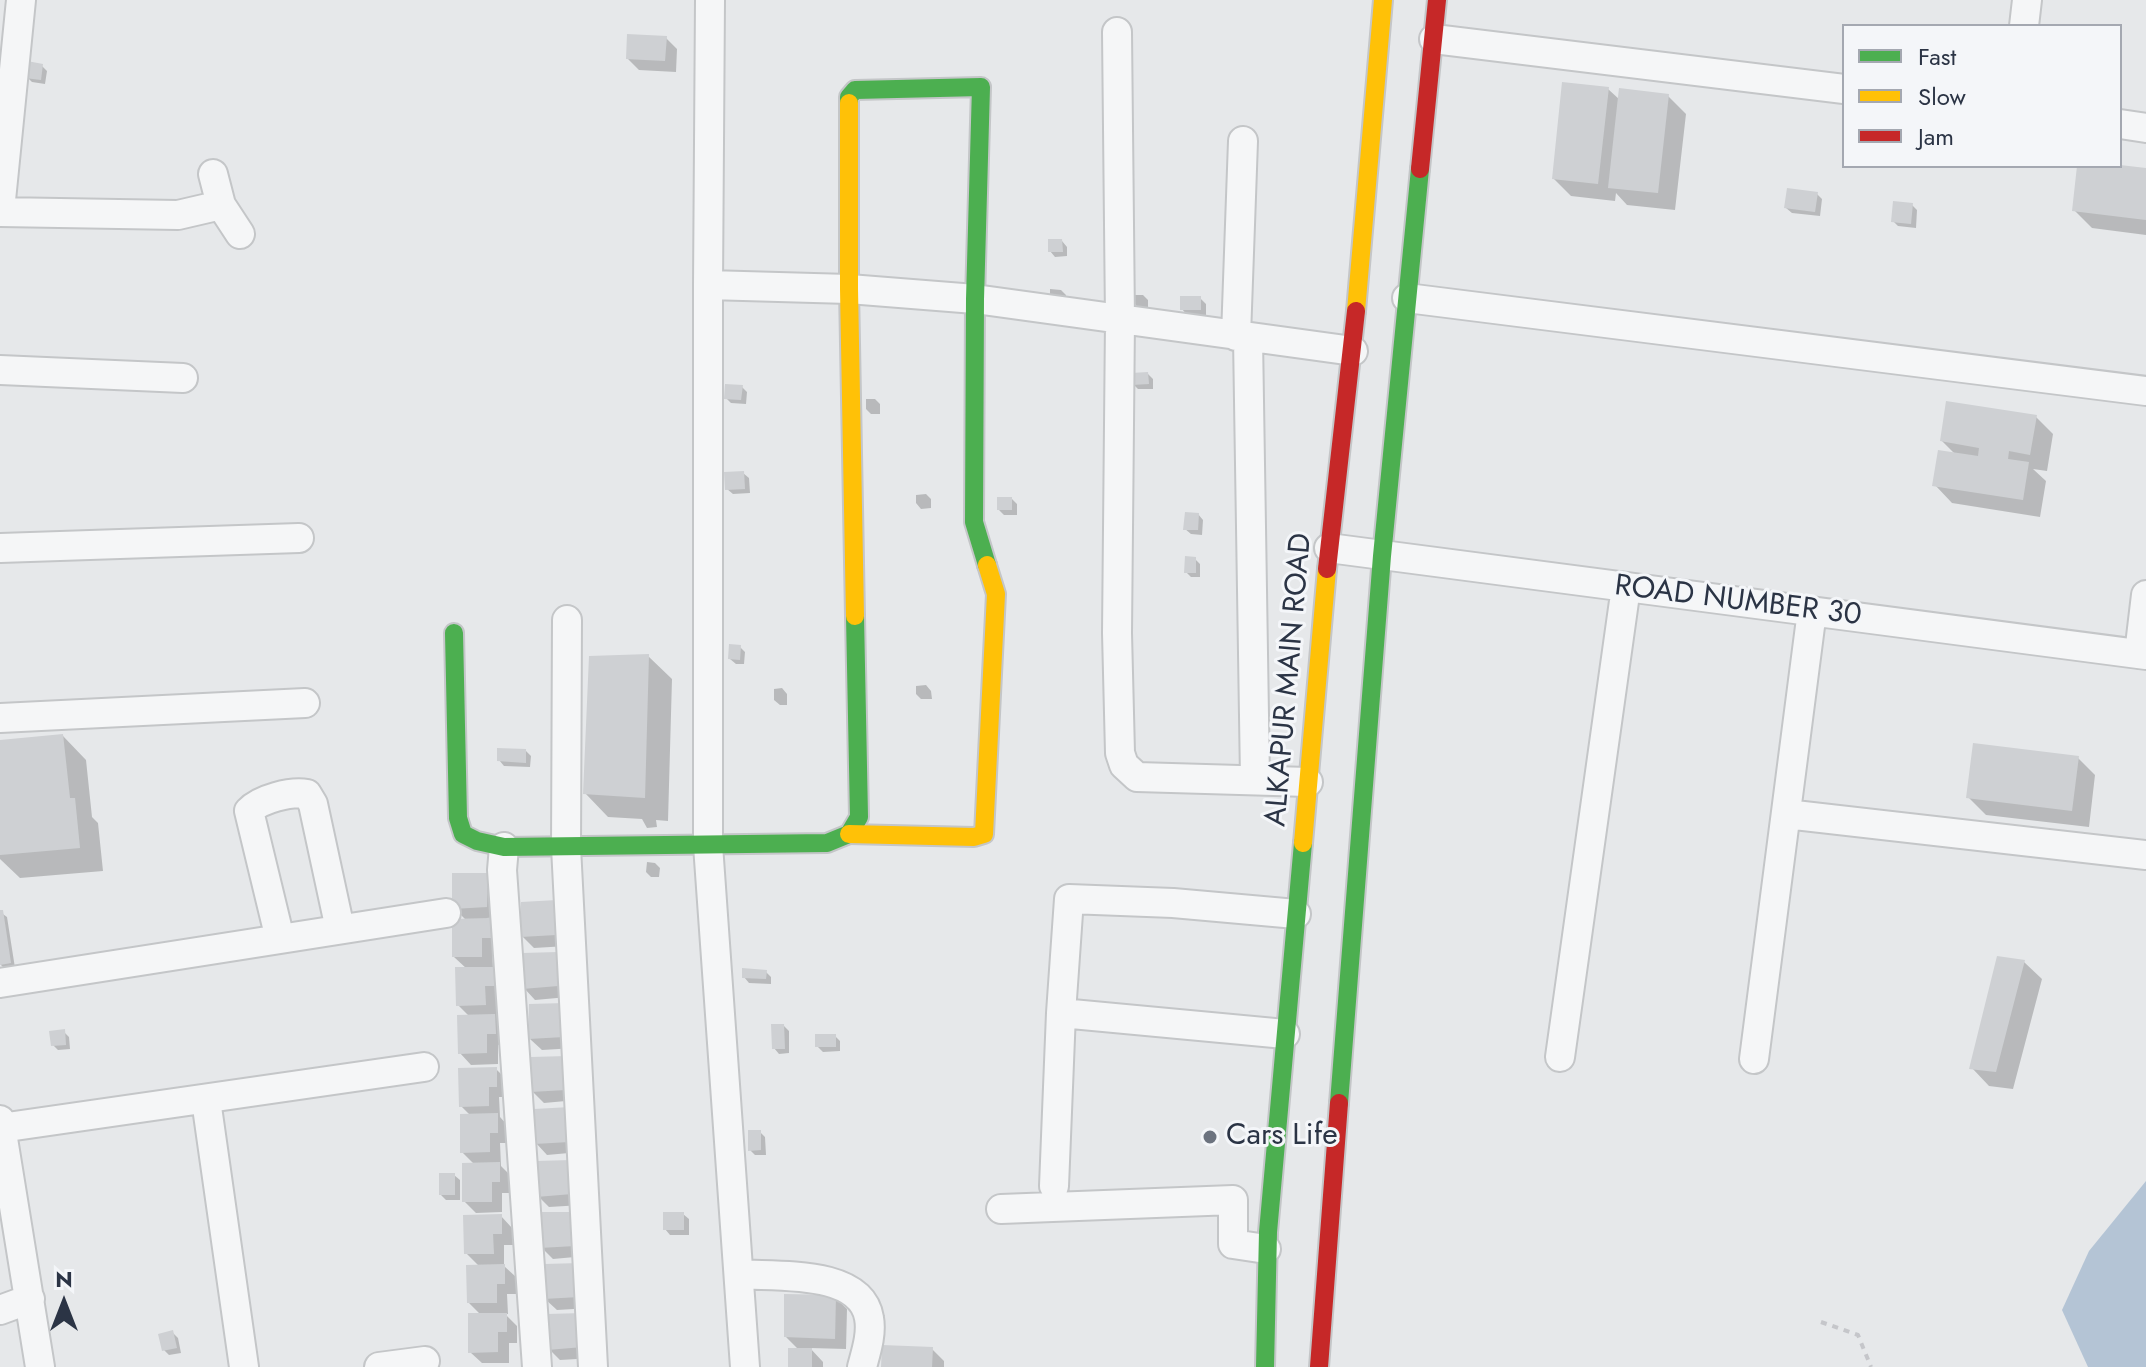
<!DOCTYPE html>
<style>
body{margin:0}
#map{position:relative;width:2146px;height:1367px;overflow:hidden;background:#e6e8ea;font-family:Jost,sans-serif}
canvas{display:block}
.legend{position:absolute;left:1842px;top:24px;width:280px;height:144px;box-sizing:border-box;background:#f4f6f9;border:2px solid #a4a8b1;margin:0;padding:10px 14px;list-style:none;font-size:24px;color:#2b3445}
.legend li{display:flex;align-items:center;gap:16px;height:40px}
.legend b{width:40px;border:2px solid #a4a8b1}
.north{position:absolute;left:24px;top:1263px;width:80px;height:80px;-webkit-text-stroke:6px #f4f6f9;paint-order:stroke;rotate:0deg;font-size:22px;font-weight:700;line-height:32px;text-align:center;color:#2b3445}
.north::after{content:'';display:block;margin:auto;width:28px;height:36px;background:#2b3445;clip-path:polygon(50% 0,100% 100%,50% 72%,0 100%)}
</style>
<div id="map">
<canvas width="2146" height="1367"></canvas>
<ul class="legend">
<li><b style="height:10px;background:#4caf50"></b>Fast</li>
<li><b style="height:10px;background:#ffc107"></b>Slow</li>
<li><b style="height:10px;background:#c62828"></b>Jam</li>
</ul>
<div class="north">N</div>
</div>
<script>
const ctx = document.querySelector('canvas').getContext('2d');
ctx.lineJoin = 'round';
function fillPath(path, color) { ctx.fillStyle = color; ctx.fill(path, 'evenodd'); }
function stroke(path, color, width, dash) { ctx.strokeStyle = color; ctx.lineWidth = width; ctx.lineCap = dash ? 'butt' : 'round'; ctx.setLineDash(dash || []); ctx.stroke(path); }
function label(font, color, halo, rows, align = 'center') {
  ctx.font = font + ' Jost,sans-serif'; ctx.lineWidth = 6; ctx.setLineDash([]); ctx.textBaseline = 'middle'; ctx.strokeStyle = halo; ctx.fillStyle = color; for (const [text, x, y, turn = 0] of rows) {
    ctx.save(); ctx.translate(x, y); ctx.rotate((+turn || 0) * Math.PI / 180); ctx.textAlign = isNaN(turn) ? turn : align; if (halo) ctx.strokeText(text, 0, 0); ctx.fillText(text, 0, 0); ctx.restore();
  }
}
fillPath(new Path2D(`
 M2146 1181V1367H2088L2062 1310 2089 1251Z`), '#b4c4d5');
fillPath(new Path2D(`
 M666 38 677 49 676 72 639 70 628 59Z
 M42 66 47 71 45 84 32 82 27 77Z
 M1608 89 1620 100 1668 96 1686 114 1675 210 1627 205 1616 193 1615 201 1571 196 1554 179Z
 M2146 170V235L2092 228 2074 210Z
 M1817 194 1822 199 1820 216 1792 213 1786 208Z
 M1912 205 1917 210 1916 228 1898 226 1893 221Z
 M1062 241 1067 247V256L1055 257 1050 251Z
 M1050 289 1061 290 1066 295 1065 303 1050 297Z
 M1135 295H1143L1148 300V310H1140L1135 304Z
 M1200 298 1206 304V315H1187L1182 309Z
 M1148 374 1153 379V389H1138L1133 384Z
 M742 387 747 392 746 404 731 403 726 398Z
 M866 399H875L880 404V414H871L866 409Z
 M2036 417 2053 434 2047 471 2033 469 2046 481 2040 517 1952 503 1935 485 1956 455 1942 441Z
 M743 473 749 478 750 493 733 494 727 489Z
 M926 494 931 499V508L921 509 916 503V495Z
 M1012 499 1017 504V515H1004L999 510Z
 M1198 514 1203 520 1202 535 1191 534 1185 529Z
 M1195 559 1200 564V577H1191L1186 572Z
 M740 647 745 652 744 664H736L730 659Z
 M648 656 672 679 668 821 656 820 657 827 647 828 642 819 608 817 585 793Z
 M926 685 931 691 932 699H921L916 694V686Z
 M782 688 787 694V705H780L774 700V689Z
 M63 736 86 760 92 817 98 823 103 871 20 878 0 859V742Z
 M526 751 531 756 530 767 504 766 499 760Z
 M2078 758 2095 775 2089 827 1986 815 1968 797Z
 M647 862 655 863 660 868 659 877H651L646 872Z
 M487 875 498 886V917L487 918 501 932V948H492L493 968 505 980V997H496L497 1018 506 1028V1044L498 1045V1064L471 1065 460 1053 469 1016 458 1005 467 969 454 957 466 920 454 908Z
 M556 902 567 946 534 948 522 936Z
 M0 912 7 917 15 968 6 970 0 964Z
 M557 954 568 997 535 1000 524 988Z
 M2024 962 2042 979 2013 1089 1989 1086 1972 1068Z
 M766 972 771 977V984L749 983 744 977Z
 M564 1005 575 1048 542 1050 530 1039Z
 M784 1026 789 1031V1053L779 1054 774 1048Z
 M64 1032 69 1037 70 1049 58 1050 53 1045Z
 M835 1036 840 1041V1051L823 1052 817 1046Z
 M566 1058 577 1100 544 1103 532 1091Z
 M496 1069 508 1081V1097H499L500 1117 509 1127V1143H500L501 1166 511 1176V1193H502V1212L476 1213 464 1201 475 1165 462 1152 470 1115 461 1106Z
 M569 1109 580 1152 547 1155 536 1143Z
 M760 1132 765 1137 766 1155H755L750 1150Z
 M538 1163 582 1205 549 1207 538 1196Z
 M454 1175 460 1180V1200H446L441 1195Z
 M574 1214 586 1256 553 1259 541 1247Z
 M683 1214 689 1219V1235H670L665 1229Z
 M501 1216 512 1228 513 1245H504V1266L516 1277V1294H507L508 1314H505L517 1326V1343H509V1363H482L470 1352 481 1315 469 1303 479 1266 466 1253Z
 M546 1266 590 1308 557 1310 545 1299Z
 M835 1297 847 1309 846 1349 810 1348 823 1362V1367H790L799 1350 786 1337Z
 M549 1316 594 1358 560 1360 549 1349Z
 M173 1333 178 1338 181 1353 169 1355 164 1350Z
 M932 1349 944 1361V1367H883Z`), '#0003');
fillPath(new Path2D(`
 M627 34 667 36 665 61 626 59Z
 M27 61 43 64 41 80 25 78Z
 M1562 82 1609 87 1598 184 1552 179Z
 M1619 88 1669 94 1658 193 1608 188Z
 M2120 165 2146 168V220L2072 211 2077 166Z
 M1787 188 1818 192 1815 212 1784 208Z
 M1893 201 1913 203 1911 224 1891 222Z
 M1048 239H1062L1063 252H1048Z
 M1180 296H1201V310H1180Z
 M1148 372 1149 384 1131 385V373Z
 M725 384 743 385 741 400 724 399Z
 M1946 401 2037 415 2030 455 2009 451 2008 459 2029 462 2023 500 1932 486 1938 450 1978 456 1979 448 1940 441Z
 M744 471 745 489 725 490 724 472Z
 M997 497H1012V510H997Z
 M1185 512 1199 513 1198 530H1183Z
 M1185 556 1196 557V573H1184Z
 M729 644 741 645 740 660 728 659Z
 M649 654 645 798 583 794 589 656Z
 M63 734 70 798H75L80 848 0 855V740Z
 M1973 743 2079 756 2072 811 1966 798Z
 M497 748 526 749V763L497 761Z
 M452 873H488L487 907 452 909Z
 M557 900 556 935 520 937 521 902Z
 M0 910H3L11 963 0 965Z
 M490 918 491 938H482V957H452V919Z
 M558 952V986L522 989V953Z
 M1997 956 2025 960 1996 1072 1969 1069Z
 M455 967H494V986H485L486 1005 456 1006Z
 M742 968 767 970 766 979 742 978Z
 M565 1003 564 1037 528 1039 529 1004Z
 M495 1014 496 1034H487V1053L458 1054 457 1015Z
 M771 1024H784L785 1049H772Z
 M65 1029 66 1045 51 1046 49 1031Z
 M815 1034H836V1047H815Z
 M567 1056 566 1090 530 1092 531 1057Z
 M497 1067V1087H489V1106L459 1107 458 1068Z
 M570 1107 569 1142 534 1144V1109Z
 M498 1113V1133H490V1152L460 1153V1114Z
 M748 1130H761V1150L748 1151Z
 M572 1160V1194L536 1197V1161Z
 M500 1162V1182H492V1202H462V1163Z
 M439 1173H455V1195H439Z
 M540 1212H575V1246L539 1248Z
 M663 1212H684V1230H663Z
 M502 1214V1234H493L494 1254H464L463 1215Z
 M580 1263 579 1297 543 1299 544 1264Z
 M505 1264V1284H497V1303H467L466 1265Z
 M784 1294 836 1295 835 1339 784 1337Z
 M468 1313H507V1332H498V1352L468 1353Z
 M583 1313V1347L547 1350V1314Z
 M173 1330 177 1348 162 1351 158 1334Z
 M882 1345 933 1347 932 1367H881Z
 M788 1348H812V1367H788Z`), '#ced0d3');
const street = new Path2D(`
 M710 0 708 285V845L745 1367
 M2024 26 2027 0
 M1117 32 1120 320 1117 633 1120 753 1124 765 1137 777 1308 782
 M1434 39 1844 89
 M2120 124 2146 128
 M213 174 221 205 240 234
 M0 210 21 0
 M0 212 178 215 221 205
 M708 285 849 289 975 299 1353 351
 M1407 298 2146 391
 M1236 336 1243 141
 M1248 338 1255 779
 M0 370 183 378
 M0 548 299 538
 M1329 548 2146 655
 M567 620 566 847 593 1367
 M2139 654 2146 595
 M0 718 305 703
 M1786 814 2146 855
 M504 847 502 870 537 1367
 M280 939 249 811C260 799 291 791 307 794L313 804 340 929
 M0 983 446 913
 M1285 1034 1061 1013 1069 899 1173 903 1296 914
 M1560 1057 1626 587
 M1754 1059 1812 611
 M206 1100 244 1367
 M0 1120 40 1367
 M1 1128 424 1067
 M1054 1186 1061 1013
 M1001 1209 1233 1200V1244L1266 1249
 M739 1274C776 1277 861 1269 869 1318 872 1334 866 1352 862 1367
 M0 1310 30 1299
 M379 1367 425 1361`);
const fast = new Path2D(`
 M849 103V97L855 90 981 87 975 299 974 522 987 565
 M454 633 458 818 463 834 477 841 504 847 827 843 849 834 859 817 855 616
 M1339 1103 1382 556 1420 169
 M1265 1367 1268 1232 1303 843`);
const slow = new Path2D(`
 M849 103V289L855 616
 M1356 311 1383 0
 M849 834 974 837 984 834 996 594 987 565
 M1303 843 1327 569`);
const jam = new Path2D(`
 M1420 169 1437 0
 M1327 569 1356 311
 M1319 1367 1339 1103`);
stroke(street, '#c4c6c8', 32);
stroke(fast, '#c4c6c8', 22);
stroke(slow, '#c4c6c8', 22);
stroke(jam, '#c4c6c8', 22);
stroke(new Path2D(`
 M1821 1322 1858 1335 1871 1367`), '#c5c6ca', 4, [6, 6]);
stroke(street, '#f5f6f7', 28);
stroke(fast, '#4caf50', 18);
stroke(slow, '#ffc107', 18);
stroke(jam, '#c62828', 18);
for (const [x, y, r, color] of [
 [1210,1137,8,"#6c737f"]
]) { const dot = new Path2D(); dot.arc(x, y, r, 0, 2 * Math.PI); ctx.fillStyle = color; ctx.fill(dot); stroke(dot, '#f4f6f9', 3); }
label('30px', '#2b3445', '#f4f6f9', [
 ["ROAD NUMBER 30",1738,602,7],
 ["ALKAPUR MAIN ROAD",1290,680,-85]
]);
label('30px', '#2b3445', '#f4f6f9', [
 ["Cars Life",1226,1137]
], 'left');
</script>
